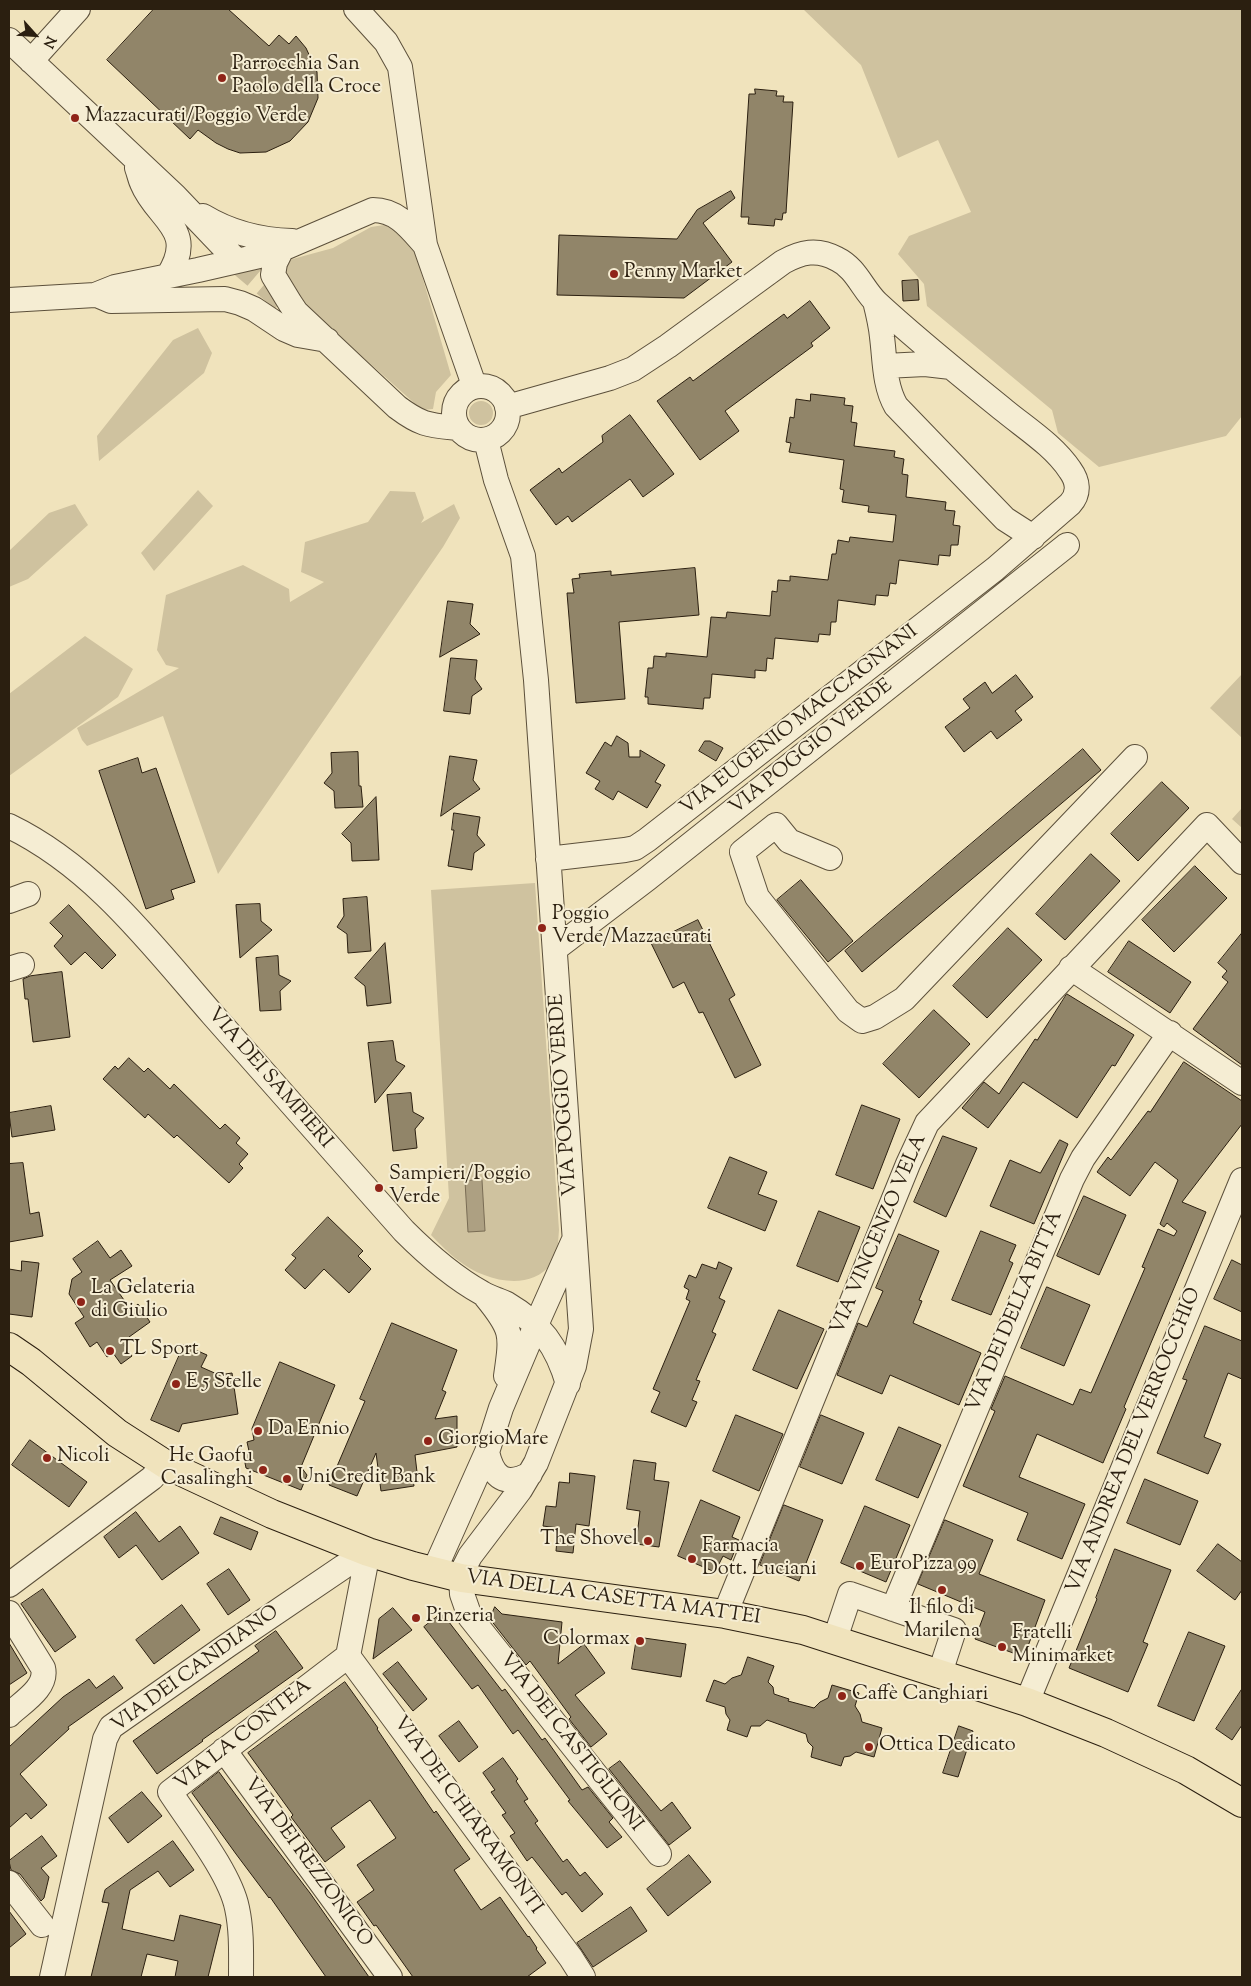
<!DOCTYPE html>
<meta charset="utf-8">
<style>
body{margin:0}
#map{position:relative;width:1251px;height:1986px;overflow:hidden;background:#f0e3bc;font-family:"Sorts Mill Goudy",serif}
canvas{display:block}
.frame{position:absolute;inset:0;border:10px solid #2b1f10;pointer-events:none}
.north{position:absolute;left:10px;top:10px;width:50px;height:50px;-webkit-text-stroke:4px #f5edd3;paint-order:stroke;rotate:116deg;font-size:14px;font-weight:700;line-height:20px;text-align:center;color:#2b1f10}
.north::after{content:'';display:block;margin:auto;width:18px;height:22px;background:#2b1f10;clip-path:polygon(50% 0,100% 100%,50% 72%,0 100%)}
</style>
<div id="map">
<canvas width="1251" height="1986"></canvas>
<div class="frame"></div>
<div class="north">N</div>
</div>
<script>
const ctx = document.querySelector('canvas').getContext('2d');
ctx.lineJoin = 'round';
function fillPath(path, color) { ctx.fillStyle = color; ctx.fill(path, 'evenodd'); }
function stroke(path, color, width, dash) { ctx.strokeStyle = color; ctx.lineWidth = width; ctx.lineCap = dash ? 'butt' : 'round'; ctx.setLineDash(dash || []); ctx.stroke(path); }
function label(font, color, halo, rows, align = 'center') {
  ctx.font = font + ' "Sorts Mill Goudy",serif'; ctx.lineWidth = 4; ctx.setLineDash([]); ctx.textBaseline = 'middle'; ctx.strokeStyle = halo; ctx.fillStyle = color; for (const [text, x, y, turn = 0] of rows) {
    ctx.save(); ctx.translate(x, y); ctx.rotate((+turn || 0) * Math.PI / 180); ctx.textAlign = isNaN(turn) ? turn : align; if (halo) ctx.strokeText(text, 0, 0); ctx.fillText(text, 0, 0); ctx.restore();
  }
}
fillPath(new Path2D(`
 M803 9H1242V416L1226 436 1099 467 1058 433 1052 410 927 306 924 284 898 254 909 236 971 212 938 140 898 158 861 65Z
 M384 225 396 230 413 245 451 375 436 392 433 409 422 410 289 291 284 270 289 260 333 248 371 227Z
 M198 328 212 353 204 373 99 461 97 436 173 340Z
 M469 413a12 12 0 1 1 24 0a12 12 0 1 1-24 0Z
 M198 490 213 506 154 571 141 553Z
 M390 491 415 492 424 518 421 523 454 504 460 518 443 547 218 874 163 716 87 746 82 740 77 728 179 668 166 665 157 650 166 595 243 565 289 589 290 602 324 582 301 572 305 542 368 522Z
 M75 504 88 525 28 579 9 587V551L49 513Z
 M85 636 133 669 118 697 9 776V694Z
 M1242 674V738L1210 708Z
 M1242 808V828L1232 819Z
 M535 883 559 1230C558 1242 558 1254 551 1264 529 1293 483 1280 459 1261 449 1254 440 1244 431 1235L449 1198 431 890Z`), '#cfc29f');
const water = new Path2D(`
 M482 1180 485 1231 468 1232 465 1181Z`);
fillPath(water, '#ada082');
stroke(water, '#796c54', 1);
const building = new Path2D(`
 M154 9H228L269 46 279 35 289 44 296 36 306 48 317 72 318 98 308 122 290 141 266 152 240 153 228 149 216 143 198 130 190 139 107 60Z
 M755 89 777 91 776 96H784L783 102H793L786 213H783L782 220 775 219 774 226 748 224 749 217H741L749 94H755Z
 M731 191 735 198 703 223 732 262 684 298 557 295 559 235 677 239 697 210Z
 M918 280 919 300 903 301 902 281Z
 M810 301 830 328 811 343 813 346 725 411 739 431 700 460 657 401 690 377 693 381 784 314 787 318Z
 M811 394 845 398 844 405 853 406 851 422 857 423 854 446 895 451 894 457 904 459 902 474 908 475 906 497 946 502 945 510 955 511 953 525 960 526 958 545H951L950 556 939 555 938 565 899 560 896 584 890 583 888 596 876 595 875 605 838 600 836 622H831L830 635 819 634 818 642 775 638 773 659 767 658 766 671 755 670V678L712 674 710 698H704L703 709 648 704V697H645L648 668H653L654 656 666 657V653L707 657 711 617 726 618 727 612 770 616 772 591 777 592 778 580 790 581V576L828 580 832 554H836L838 540 849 542 850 537 893 542 896 515 868 512 869 506 842 502 844 490 840 489 844 460 789 452 791 443 786 442 790 417 794 418 796 399 810 401Z
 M630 415 674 474 643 497 630 479 572 522 568 516 556 525 530 490 559 468 562 473 603 442 602 436Z
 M695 568 699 615 619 622 625 699 576 703 567 593H574L572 579 580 578 579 574 611 571V575Z
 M448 601 473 604 470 624 480 634 440 657Z
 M451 658 477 660 475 679 482 689 472 696 470 714 444 711Z
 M1016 675 1033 697 1015 711 1022 720 997 739 991 731 964 752 945 727 970 708 963 699 985 682 992 693Z
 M617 736 628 743 629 757H640V750L665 765 655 782 661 785 647 808 618 791 613 800 595 789 600 781 586 773 605 742 611 746Z
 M705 741H710L723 748 716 761 699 751Z
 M1083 749 1101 770 862 972 845 951Z
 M358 752 359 786H361L363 807 335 808 334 791 324 783 332 773 331 753Z
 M450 756 477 760 473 780 480 789 441 816Z
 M138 758 142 773 156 768 195 882 171 890 174 899 146 909 99 771Z
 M1162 782 1189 808 1138 861 1111 834Z
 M376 797 379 860 352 861 351 843 342 834Z
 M454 813 480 817 477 835 485 845 474 853 472 870 448 866 454 830H452Z
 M1091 854 1120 881 1065 940 1036 914Z
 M1195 866 1227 898 1174 952 1142 920Z
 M801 880 853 941 828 962 777 900Z
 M367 897 371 951 348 953 347 934 337 927 344 916 343 899Z
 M260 904 261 921 272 930 240 958 236 905Z
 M69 905 116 955 102 969 85 952 71 965 54 946 63 936 50 923Z
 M698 920 735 995 729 999 761 1065 735 1078 703 1012 699 1013 684 982 673 988 651 943Z
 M1008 928 1042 960 987 1018 953 986Z
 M1242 933V1065L1193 1029 1228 982 1222 977 1227 971 1218 963Z
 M1129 941 1191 982 1170 1013 1108 972Z
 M385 943 391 1003 367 1006 365 986 355 978Z
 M278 956 279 975 291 981 280 991 281 1010 260 1011 256 958Z
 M62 972 70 1037 33 1042 28 999H25L23 979 30 976Z
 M1067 994 1134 1035 1115 1066 1112 1065 1077 1118 1023 1082 988 1128 962 1108 984 1082 999 1094 1035 1039 1037 1040Z
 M934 1010 970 1044 919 1098 883 1064Z
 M393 1041 396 1061 405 1066 375 1103 368 1043Z
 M129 1058 144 1072 148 1068 170 1089 174 1084 220 1129 225 1124 240 1138 236 1143 248 1154 239 1164 243 1168 229 1183 177 1135 174 1138 148 1114 145 1118 103 1079 115 1066 118 1069Z
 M1184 1062 1242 1101V1124L1182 1202 1206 1212 1124 1407 1126 1409 1103 1463 1037 1434 1019 1477 1085 1504 1062 1559 1017 1540 1028 1513 963 1486 995 1411 991 1409 1005 1376 1073 1405 1080 1389 1091 1393 1145 1268 1142 1267 1158 1229 1174 1236 1177 1231 1167 1223 1164 1227 1160 1224 1178 1180 1155 1162 1130 1196 1097 1172 1108 1157 1111 1160 1148 1111 1150 1112Z
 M411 1093 413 1112 424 1118 415 1129 417 1148 393 1151 387 1095Z
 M862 1105 900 1119 873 1189 836 1175Z
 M51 1106 55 1130 12 1137 9 1113Z
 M943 1136 977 1148 946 1217 914 1202Z
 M1060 1140 1068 1144 1034 1224 990 1206 1010 1160 1040 1173Z
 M730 1157 767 1172 758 1194 777 1201 765 1231 708 1208Z
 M23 1163 30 1214 39 1212 43 1236 9 1242V1164Z
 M1084 1196 1126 1215 1099 1275 1057 1256Z
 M819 1211 860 1227 838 1282 797 1266Z
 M328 1217 363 1251 358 1256 371 1269 349 1293 324 1269 305 1289 285 1270 296 1258 292 1255Z
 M981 1231 1016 1245 1009 1261 1013 1263 991 1315 952 1300Z
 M899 1234 939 1251 919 1300 922 1301 913 1323 981 1353 959 1405 890 1375 882 1394 837 1375 858 1323 867 1327 883 1291 876 1288Z
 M98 1241 110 1258 121 1250 132 1266 110 1280 131 1310 138 1304 150 1322 129 1337 131 1340 124 1345 132 1356 121 1364 113 1353 107 1357 97 1342 90 1347 75 1323 84 1317 69 1294 72 1279 82 1272 73 1259Z
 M1232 1260 1242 1265V1312L1214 1299Z
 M22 1261 39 1263 32 1317 9 1314V1269L21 1271Z
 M719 1262 732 1268 719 1298 725 1301 712 1332 716 1334 696 1380 700 1381 692 1400 697 1402 686 1427 651 1412 660 1392 653 1389 690 1301 686 1299 689 1290 684 1287 689 1275 696 1278 702 1264 716 1269Z
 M1047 1287 1090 1305 1064 1366 1021 1348Z
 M779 1310 824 1329 797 1389 753 1370Z
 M392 1323 457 1350 442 1390 446 1392 435 1419 457 1416V1447L415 1455 417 1472 412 1473 414 1486 381 1491 376 1453 357 1496 329 1485 365 1401 360 1399Z
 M1205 1326 1242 1341V1379L1228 1373 1204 1437 1221 1444 1208 1474 1157 1453 1187 1380 1183 1379Z
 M184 1345 207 1355 201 1367 219 1375 232 1373 238 1414 182 1424 179 1432 151 1420Z
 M280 1362 335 1385 301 1467 307 1475 301 1490 246 1468 243 1453 249 1451 247 1442 254 1440 252 1429Z
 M736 1415 783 1434 759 1491 713 1471Z
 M821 1415 864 1433 842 1484 800 1467Z
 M899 1427 941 1445 918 1498 876 1480Z
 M30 1440 87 1482 69 1507 12 1465Z
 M634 1460 656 1463 654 1480 669 1482 659 1547 636 1544 640 1511 627 1509Z
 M570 1473 595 1476 589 1526 576 1524 573 1553 556 1551 558 1528 543 1526 546 1506 556 1507 559 1482 569 1483Z
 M1145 1479 1198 1501 1180 1545 1127 1523Z
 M701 1500 740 1517 732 1537 739 1540 731 1560 723 1556 715 1572 678 1556Z
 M784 1505 823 1520 799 1581 760 1565Z
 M865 1506 910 1525 886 1582 841 1563Z
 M136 1512 159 1542 180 1526 199 1553 162 1580 136 1545 119 1558 104 1537Z
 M221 1517 258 1532 251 1550 214 1534Z
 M945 1520 993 1540 979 1574 1045 1600 1024 1657 975 1639 985 1612 918 1584Z
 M1218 1544 1242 1562V1590L1235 1600 1197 1571Z
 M1115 1549 1171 1570 1143 1642 1148 1644 1128 1692 1069 1668 1097 1599 1096 1598Z
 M229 1569 250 1600 228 1615 207 1584Z
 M43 1589 76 1637 55 1652 21 1604Z
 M182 1605 200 1630 154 1664 136 1640Z
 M495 1607 502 1614 562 1622 558 1664 584 1644 605 1673 575 1695 607 1734 591 1747 569 1719 571 1717 530 1661 526 1665 490 1619Z
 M393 1608 412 1630 373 1659 379 1619Z
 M442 1613 502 1691 505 1689 542 1740 545 1738 582 1790 588 1787 613 1818 609 1822 622 1837 607 1848 568 1801 570 1800 518 1730 513 1734 478 1685 472 1689 424 1627Z
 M276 1631 303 1668 202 1740 203 1741 157 1774 133 1741 259 1651 255 1646Z
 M1189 1632 1225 1646 1194 1721 1158 1706Z
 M637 1637 686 1644 681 1677 632 1669Z
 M9 1643 27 1673 9 1685Z
 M748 1657 774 1666 768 1682 773 1687 774 1694 789 1699 788 1701 814 1708 820 1702 828 1698 832 1685 859 1693 855 1706 860 1714 862 1722 882 1728 874 1757 856 1752 850 1756 844 1757 841 1766 811 1757 813 1747 808 1742 806 1734 767 1720 760 1726H751L747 1737 727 1730 730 1720 726 1714 725 1707 706 1701 714 1680 725 1684 732 1678 741 1675Z
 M398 1662 427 1699 413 1711 383 1674Z
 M114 1676 123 1688 68 1727 69 1729 20 1774 47 1805 31 1819 26 1813 9 1828V1747L63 1697 89 1679 96 1688Z
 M345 1682 378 1728 377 1729 434 1813 436 1811 470 1859 454 1870 481 1910 500 1897 528 1937 529 1936 537 1948 536 1949 546 1963 527 1977H413L376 1925 374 1926 357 1902 374 1890 357 1865 396 1838 370 1800 331 1828 345 1847 325 1862 291 1817 293 1815 248 1753Z
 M1242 1689V1725L1232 1740 1216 1729Z
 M459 1721 478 1747 459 1762 439 1736Z
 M959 1726 973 1731 958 1777 943 1773Z
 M503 1758 518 1779 516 1781 528 1799 524 1801 538 1821 535 1823 563 1862 567 1859 580 1876 585 1872 603 1894 582 1912 566 1892 562 1895 532 1857 527 1861 510 1836 515 1833 502 1815 506 1813 491 1792 495 1790 483 1773Z
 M620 1761 661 1811 672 1802 691 1828 669 1845 609 1769Z
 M219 1772 252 1817 310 1893 369 1977H326L270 1897 269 1898 236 1854 192 1793Z
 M142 1792 162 1816 128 1843 109 1818Z
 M42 1836 57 1856 41 1868 49 1877 44 1898 41 1901 20 1874 11 1870 9 1861Z
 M173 1841 194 1870 170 1887 158 1871 130 1890 122 1929 174 1941 180 1915 221 1925 208 1977H175L178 1961 147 1954 141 1977H91L109 1903 102 1902 105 1890Z
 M689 1855 711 1882 668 1916 647 1889Z
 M631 1907 647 1931 593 1967 577 1943Z
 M9 1911 26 1934 9 1948Z`);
fillPath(building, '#918569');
stroke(building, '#2b1f10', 1);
stroke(new Path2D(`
 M237 261 291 307`), '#c9bc9a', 24, [24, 12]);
const minor = new Path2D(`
 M356 9 386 42 400 67 425 245 474 385
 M9 40 175 196 237 261
 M31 61 78 9
 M137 168C139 173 140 179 142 183 157 220 198 229 168 276
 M203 216C231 233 259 240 292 241
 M282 249 275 263 273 275 290 303 296 312 397 407C421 425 428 425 457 428
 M97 295 111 301 225 299 240 303 254 309 284 329 298 335 327 340
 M9 300 95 295 115 287 198 270 259 256 282 249 373 210C397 210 410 228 425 245
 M875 301C878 313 881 325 882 337 885 360 884 385 896 406L1005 519 1033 537
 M885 366 925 364 951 367
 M454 413a27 27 0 1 1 54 0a27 27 0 1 1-54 0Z
 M507 407 610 378 633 369 668 346 783 262C801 252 817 248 837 259 856 268 863 290 877 303 918 341 962 376 1005 411 1027 429 1054 446 1070 470 1078 481 1080 493 1070 504L995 569 647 840 635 848 625 850 548 859
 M486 440 496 480 523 556 536 680 581 1329 574 1366 536 1463 520 1490 470 1556 462 1572 461 1578 462 1594 470 1617 659 1854
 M9 826C94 867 152 945 213 1015 277 1087 340 1159 404 1231 427 1254 453 1277 482 1293 490 1298 499 1300 507 1304 541 1324 557 1346 568 1384
 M830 858 789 841 776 825 742 852 757 897 848 1011 862 1021 875 1017 904 999 1135 757
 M9 901 28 894
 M555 949 647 879 1067 545
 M1071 968 1242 1083
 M9 969 22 965
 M486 1297C513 1330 512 1334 506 1376
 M487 1452C493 1478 505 1487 530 1474
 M434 1571 487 1452 501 1408 536 1325 573 1242
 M9 1585 152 1478 165 1464
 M893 1609 1072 1179 1083 1158 1170 1033
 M9 1613 43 1668C48 1688 21 1703 9 1715
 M725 1614 908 1164 927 1123 1207 825 1242 862
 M835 1639 850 1594 954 1630 940 1673
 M348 1656 571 1958 583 1977
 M1027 1702 1242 1180
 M224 1750 390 1977
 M9 1883 42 1925
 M52 1977 105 1739 111 1727 228 1645 343 1567 368 1552
 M241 1977C241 1954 242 1931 237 1908 230 1873 190 1823 170 1792L348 1656 368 1552`);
const major = new Path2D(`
 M9 1347 31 1362 117 1433 165 1464 272 1514 368 1552 413 1566 461 1578 725 1614 803 1630 1027 1702 1106 1733 1186 1770 1242 1803`);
stroke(minor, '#5c503b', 26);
stroke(major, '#2b1f10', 30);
stroke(minor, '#f5edd3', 24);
stroke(major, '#f0e3bc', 28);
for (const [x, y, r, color] of [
 [222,78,5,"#8f2418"],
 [75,118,5,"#8f2418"],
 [614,274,5,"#8f2418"],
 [542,928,5,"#8f2418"],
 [379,1188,5,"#8f2418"],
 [81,1302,5,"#8f2418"],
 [110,1351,5,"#8f2418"],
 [176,1384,5,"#8f2418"],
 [258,1431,5,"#8f2418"],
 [428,1441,5,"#8f2418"],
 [47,1458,5,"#8f2418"],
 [263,1470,5,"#8f2418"],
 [287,1479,5,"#8f2418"],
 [648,1541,5,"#8f2418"],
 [692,1559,5,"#8f2418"],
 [860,1566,5,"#8f2418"],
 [942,1590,5,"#8f2418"],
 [416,1618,5,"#8f2418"],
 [640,1641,5,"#8f2418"],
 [1002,1647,5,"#8f2418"],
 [842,1696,5,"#8f2418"],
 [869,1747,5,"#8f2418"]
]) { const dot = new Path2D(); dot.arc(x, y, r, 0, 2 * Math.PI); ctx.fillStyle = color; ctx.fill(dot); stroke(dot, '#f5edd3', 2); }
label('20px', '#2b1f10', '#f5edd3', [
 ["Parrocchia San",232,66],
 ["Paolo della Croce",232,89],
 ["Mazzacurati/Poggio Verde",85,118],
 ["Penny Market",624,274],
 ["Poggio",552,916],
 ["Verde/Mazzacurati",552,939],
 ["Sampieri/Poggio",389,1176],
 ["Verde",389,1199],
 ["La Gelateria",91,1290],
 ["di Giulio",91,1313],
 ["TL Sport",120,1351],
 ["E 5 Stelle",186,1384],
 ["Da Ennio",268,1431],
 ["GiorgioMare",438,1441],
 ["Nicoli",57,1458],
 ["He Gaofu",253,1458,"right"],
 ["Casalinghi",253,1481,"right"],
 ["UniCredit Bank",297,1479],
 ["The Shovel",638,1541,"right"],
 ["Farmacia",702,1548],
 ["Dott. Luciani",702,1571],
 ["EuroPizza 99",870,1566],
 ["Il filo di",942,1610,"center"],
 ["Marilena",942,1633,"center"],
 ["Pinzeria",426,1618],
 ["Fratelli",1012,1635],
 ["Minimarket",1012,1658],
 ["Colormax",630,1641,"right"],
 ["Caffè Canghiari",852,1696],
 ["Ottica Dedicato",879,1747]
], 'left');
label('20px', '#2b1f10', '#f5edd3', [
 ["VIA EUGENIO MACCAGNANI",800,721,-38],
 ["VIA POGGIO VERDE",812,748,-39],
 ["VIA DEI SAMPIERI",269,1079,49],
 ["VIA POGGIO VERDE",565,1095,-94],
 ["VIA VINCENZO VELA",880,1235,-67],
 ["VIA DEI DELLA BITTA",1016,1312,-67],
 ["VIA ANDREA DEL VERROCCHIO",1135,1441,-68],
 ["VIA DELLA CASETTA MATTEI",613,1599,8],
 ["VIA DEI CANDIANO",196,1670,-36],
 ["VIA LA CONTEA",244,1736,-38],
 ["VIA DEI CASTIGLIONI",570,1743,52],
 ["VIA DEI CHIARAMONTI",467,1816,54],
 ["VIA DEI REZZONICO",307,1863,54]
]);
</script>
